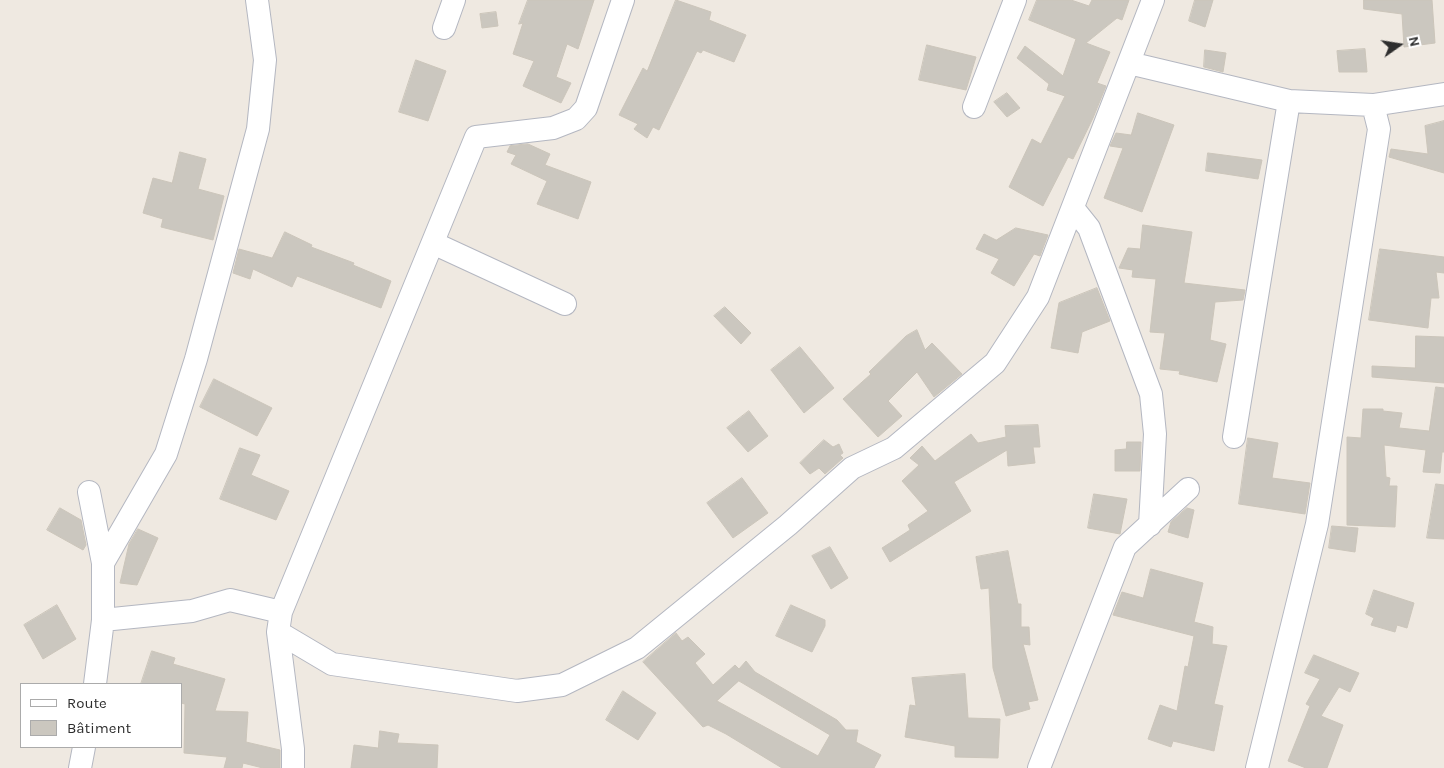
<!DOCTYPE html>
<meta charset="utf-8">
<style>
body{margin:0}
#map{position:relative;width:1444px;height:768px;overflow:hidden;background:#efe9e1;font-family:Karla,sans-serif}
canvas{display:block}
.legend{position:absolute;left:20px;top:683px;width:162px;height:65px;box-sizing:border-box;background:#fff;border:1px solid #ababab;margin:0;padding:6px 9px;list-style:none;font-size:15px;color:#2e2e2e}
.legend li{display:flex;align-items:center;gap:10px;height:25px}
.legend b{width:25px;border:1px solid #ababab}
.north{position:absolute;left:1374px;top:20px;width:50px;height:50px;-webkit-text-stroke:4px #fff;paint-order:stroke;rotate:77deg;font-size:14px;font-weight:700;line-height:20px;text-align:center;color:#2e2e2e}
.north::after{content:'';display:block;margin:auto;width:18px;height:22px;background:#2e2e2e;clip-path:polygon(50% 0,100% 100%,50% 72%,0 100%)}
</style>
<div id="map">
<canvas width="1444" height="768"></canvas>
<ul class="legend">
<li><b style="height:6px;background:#fff"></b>Route</li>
<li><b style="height:14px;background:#cbc7bf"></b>Bâtiment</li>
</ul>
<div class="north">N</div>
</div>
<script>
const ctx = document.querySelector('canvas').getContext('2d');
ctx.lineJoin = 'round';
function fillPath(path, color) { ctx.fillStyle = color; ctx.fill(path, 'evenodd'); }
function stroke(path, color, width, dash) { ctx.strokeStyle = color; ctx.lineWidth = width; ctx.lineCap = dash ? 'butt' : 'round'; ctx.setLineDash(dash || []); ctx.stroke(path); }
const building = new Path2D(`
 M528 0H594L578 49 567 44 556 77 571 83 561 103 523 86 534 61 513 54 523 23 519 24Z
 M676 0 711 12 709 20 746 35 734 62 703 50 701 53 697 51 659 130 653 127 647 138 634 129 638 124 619 115 643 68 647 71Z
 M1037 0H1071L1089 6 1092 0H1129L1122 20 1117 18 1086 43 1110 52 1097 83 1106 86 1093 118 1073 159 1068 157 1043 206 1009 187 1032 139 1041 144 1065 96 1047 90 1049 84 1017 58 1025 46 1063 76 1076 39 1029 20Z
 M1195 0H1213L1205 27 1189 21Z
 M1364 0H1432L1435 43 1404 47 1402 14 1364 9Z
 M496 12 498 26 482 28 480 14Z
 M927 45 976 57 966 90 919 80Z
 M1365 49 1367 72H1339L1337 51Z
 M1205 50 1226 53 1223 72 1204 67Z
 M416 60 446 71 428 121 399 112Z
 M1007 93 1020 108 1007 117 994 102Z
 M1138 113 1174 125 1142 212 1104 198 1123 148 1110 146 1116 133 1131 135Z
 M1444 121V173L1389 157 1391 149 1428 154 1425 126Z
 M528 144 550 154 545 165 591 182 578 219 537 204 547 181 511 164 516 155 507 152 510 146Z
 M180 152 206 159 198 189 224 196 213 240 161 227 163 219 143 213 153 178 172 183Z
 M1208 153 1262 160 1258 179 1206 171Z
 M1143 225 1192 232 1184 283 1245 290 1243 300 1215 302 1210 340 1226 344 1217 382 1179 374 1180 371 1160 369 1165 333 1150 332 1156 279 1132 277 1133 270 1119 268 1128 248 1140 249Z
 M1016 228 1048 235 1040 256 1034 254 1014 286 991 273 999 259 976 249 984 234 996 240Z
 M285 232 312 245 311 247 354 263 353 265 391 281 381 308 297 276 292 287 253 269 250 279 233 273 239 249 272 258Z
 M1380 249 1444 257V273L1436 272 1439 298H1431L1428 328 1369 320Z
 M1097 288 1110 321 1082 332 1078 353 1051 348 1059 303Z
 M725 307 751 333 741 344 714 316Z
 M917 330 925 350 932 343 962 374 934 397 917 372 888 401 902 416 878 437 843 399 871 374 869 372 906 336Z
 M1416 336 1444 337V383L1372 377V366L1415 368Z
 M800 347 834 388 804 413 771 370Z
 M214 379 272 408 257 436 200 407Z
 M1436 387 1444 388V452H1442L1440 473 1423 472 1426 450 1384 445 1386 477 1390 478 1389 486H1397L1395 527 1347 525V437L1361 438 1363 409H1383V411L1402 413 1399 428 1429 431Z
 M749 411 768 436 748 452 727 428Z
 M1038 425 1040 447H1033L1035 463 1008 466 1007 450 954 482 971 511 890 562 882 548 910 530 908 525 928 511 902 481 919 465 910 458 922 446 935 461 971 434 978 443 1006 437 1005 426Z
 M1248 438 1278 443 1272 478 1310 483 1305 514 1239 504Z
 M824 440 833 447 839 444 843 453 840 455 843 458 825 474 819 468 810 474 800 463Z
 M1127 442H1141L1140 471H1115V450L1126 449Z
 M240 448 260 455 251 475 289 491 276 520 220 499Z
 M742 478 768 513 733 538 707 503Z
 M1436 484 1444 485V539L1427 538Z
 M1094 494 1127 499 1120 534 1088 528Z
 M60 508 81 520 86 545 83 550 47 530Z
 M1187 508 1194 510 1188 538 1168 532 1171 522Z
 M1332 526 1358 528 1355 552 1329 548Z
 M138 529 158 538 137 585 120 583 129 544Z
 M830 547 848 578 831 589 812 556Z
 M1008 551 1018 604H1021V627H1029L1030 645 1023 644 1038 700 1028 702 1030 709 1006 716 993 668 989 588 981 589 976 557Z
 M1151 569 1203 583 1194 622 1213 627 1212 644 1227 646 1214 704 1223 706 1214 751 1173 741 1171 747 1148 739 1160 705 1177 711 1185 666 1188 667 1194 636 1113 615 1122 592 1143 598Z
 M1374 590 1414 603 1407 628 1397 625 1395 632 1371 625 1374 618 1366 614Z
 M57 605 76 639 43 659 24 625Z
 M791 605 825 620V626L812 652 776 636Z
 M676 633 682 641 688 637 705 654 695 663 713 685 735 665 739 669 746 661 755 672 837 720 846 730H858L856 742 881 755 874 768H782L726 734 708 725 703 727 643 662ZM739 681 830 735 818 756 717 701Z
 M152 651 175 658 173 664 225 679 215 711 248 712 246 742 280 750V768H263L243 763 242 768H224L227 757 184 753 185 704 181 703V684H141Z
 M1314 655 1359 673 1350 692 1339 687 1321 716 1343 725 1327 768H1306L1288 761 1310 706 1306 704 1320 679 1305 673Z
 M965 674 968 718 1000 719 998 758 955 757V746L905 737 910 705 916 706 912 678Z
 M623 691 656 713 638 740 606 720Z
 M380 731 399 734 397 743 438 745 437 768H351L354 745 378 748Z`);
fillPath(building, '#cbc7bf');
stroke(building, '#cbc5ba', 1);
const minor = new Path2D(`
 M623 0 586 108 576 119 553 128 476 137 281 612 278 632 332 664 517 691 562 685 637 648 788 525 852 468 894 448 995 363 1038 297 1153 0
 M444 28 454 0
 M1129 63 1289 101 1373 105 1444 94
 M974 107 1015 0
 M1073 208 1089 228 1151 394 1155 434 1150 525
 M433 243 565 304
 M1234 437 1289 101
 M89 492 103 563V620L95 684
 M103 563 166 454 196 359 258 129 265 60 257 0
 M103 620 192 611 230 600 281 612
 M278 632 293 749V768
 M80 768 84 747
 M1039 768 1125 547 1188 489
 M1257 768 1317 524 1379 129 1373 105`);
stroke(minor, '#b4b7c1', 24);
stroke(minor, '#fff', 22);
</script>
